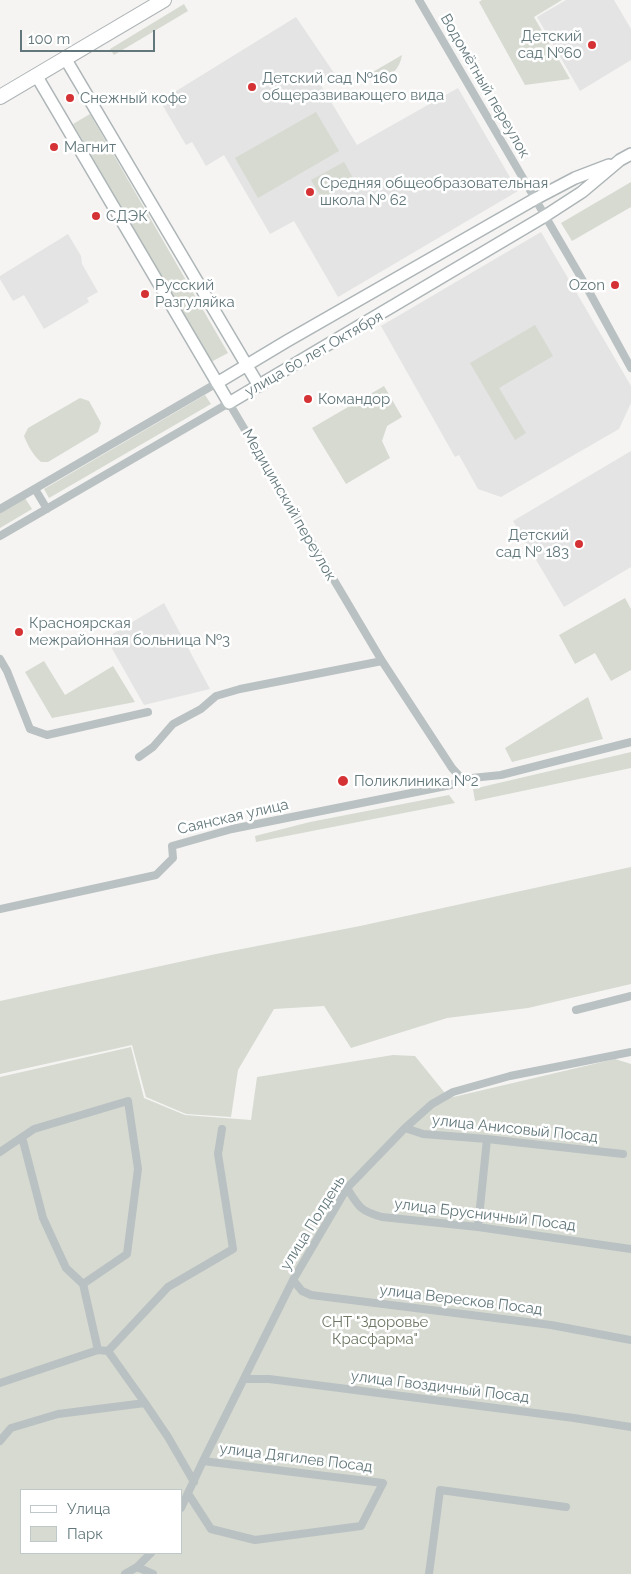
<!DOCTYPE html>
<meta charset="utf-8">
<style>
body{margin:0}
#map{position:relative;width:631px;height:1574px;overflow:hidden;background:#f5f4f2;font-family:Raleway,sans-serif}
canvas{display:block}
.legend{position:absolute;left:20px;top:1489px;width:162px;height:65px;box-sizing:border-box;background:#fff;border:1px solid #c0c9ca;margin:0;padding:6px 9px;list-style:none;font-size:15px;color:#62777b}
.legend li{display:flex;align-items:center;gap:10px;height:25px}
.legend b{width:25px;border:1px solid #c0c9ca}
.scale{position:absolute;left:20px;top:30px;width:135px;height:22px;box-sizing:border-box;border:2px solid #62777b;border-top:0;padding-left:6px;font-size:15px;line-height:18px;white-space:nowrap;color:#62777b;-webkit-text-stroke:4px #fff;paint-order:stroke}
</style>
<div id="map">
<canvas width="631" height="1574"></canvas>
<ul class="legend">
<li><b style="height:6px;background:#fff"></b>Улица</li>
<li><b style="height:14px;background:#d6dad1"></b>Парк</li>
</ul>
<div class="scale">100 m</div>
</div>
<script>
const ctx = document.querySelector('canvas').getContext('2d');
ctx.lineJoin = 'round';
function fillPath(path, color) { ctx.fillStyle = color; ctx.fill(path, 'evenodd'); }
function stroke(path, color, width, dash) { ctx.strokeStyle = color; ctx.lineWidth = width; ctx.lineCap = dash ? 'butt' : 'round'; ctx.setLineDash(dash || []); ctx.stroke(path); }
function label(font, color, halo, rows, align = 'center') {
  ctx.font = font + ' Raleway,sans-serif'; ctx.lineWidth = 5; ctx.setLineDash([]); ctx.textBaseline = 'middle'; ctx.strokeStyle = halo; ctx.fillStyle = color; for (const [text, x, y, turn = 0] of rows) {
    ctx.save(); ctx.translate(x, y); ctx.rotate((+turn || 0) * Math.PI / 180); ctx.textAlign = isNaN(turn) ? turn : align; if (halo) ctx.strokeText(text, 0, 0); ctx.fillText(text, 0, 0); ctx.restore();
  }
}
fillPath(new Path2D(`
 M566 0H614L631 29V60L580 91 537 17Z
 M296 17 334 73 319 82 357 145 458 88 518 191 338 297 294 221 270 234 224 155 206 166 192 142 186 145 160 101Z
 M541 232 631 386V403L619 429 501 497 478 489 459 455 455 457 381 326Z
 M68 234 81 256 82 264 98 292 87 298 89 302 44 329 24 295 13 301 0 279V276Z
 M631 451V567L564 607 513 521Z
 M164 603 210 689 144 705 106 638Z`), '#e3e4e3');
fillPath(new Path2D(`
 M482 0H562L534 17 570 79 525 85 479 2Z
 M184 4 188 11 114 55 110 49Z
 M402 55C399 74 384 83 366 76Z
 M316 112 339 151 258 198 235 158Z
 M90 114 228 353 211 362 73 124Z
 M344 162 354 180 322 198 311 180Z
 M631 182V207L572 241 561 223Z
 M535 325 553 356 499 388 526 433 515 440 470 363Z
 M384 386 402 417 387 426 382 441 390 458 346 484 312 428Z
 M205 395 211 404 49 498 44 489Z
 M80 398 89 401 101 423 98 432 48 462H41C33 455 28 446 24 436L28 428Z
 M25 498 32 509 0 528V513Z
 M625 598 631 609V670L611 681 595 653 575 664 559 635Z
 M44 661 65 695 113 666 135 702 52 718 25 672Z
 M588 697 603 739 512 762 505 748Z
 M631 752V768L475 801 473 789Z
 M449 795 455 803 256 842 255 836 310 822Z
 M631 867V984L528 1008 447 1018 351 1048 324 1006 274 1009 238 1070 231 1117 186 1114 146 1097 132 1045 0 1074V1001L216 954 360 926Z
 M131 1047 144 1098 185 1115 251 1120 257 1077 393 1055 415 1056 449 1098 615 1059 631 1064V1574H0V1077ZM21 1490H181V1553H21Z`), '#d6dad1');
const secondary = new Path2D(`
 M65 58 259 386
 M36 75 229 403 545 216 582 192 620 160 631 154
 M217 383 287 341 535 199 575 178 609 165`);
const highway = new Path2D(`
 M0 97 164 0`);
stroke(secondary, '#adb5b7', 14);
stroke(highway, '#aeb4b6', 16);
stroke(new Path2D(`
 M419 0 586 286 631 368
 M35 489 47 509
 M0 509 217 383
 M0 536 229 403 382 661 452 768 462 779
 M0 659 7 671 30 729 47 735 148 712
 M139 757 153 747 173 724 201 709 216 696 240 689 382 661
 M0 909 156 875 173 858 172 846 232 829 451 785 462 779 501 775 631 742
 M576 1010 631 996
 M405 1128 423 1134 487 1139 623 1154
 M22 1137 43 1218 66 1268 83 1284 98 1350 108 1351 145 1403
 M0 1152 34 1129 128 1101 138 1169 127 1254 83 1284
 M347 1188C359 1207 360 1211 382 1217L478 1227 631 1249
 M478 1227 487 1139
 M293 1280 302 1291 311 1295 551 1325 631 1340
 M108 1351 168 1287 233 1249 218 1154 222 1129
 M245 1379H269L574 1418 631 1427
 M0 1383 98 1350
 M0 1441 11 1428 58 1414 145 1403 168 1437 194 1482
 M189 1495 211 1529 255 1540 361 1526 383 1483 203 1461
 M181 1508 203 1461 293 1280 330 1217 347 1188 405 1128 432 1104 453 1092 510 1076 631 1052
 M137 1567 153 1574
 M125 1574 137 1567 151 1553
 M429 1574 440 1490 566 1507`), '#bac1c2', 8);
stroke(secondary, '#fff', 11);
stroke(highway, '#fff', 14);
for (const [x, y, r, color] of [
 [592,45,5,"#d53235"],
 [252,87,5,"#d53235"],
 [70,98,5,"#d53235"],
 [54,147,5,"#d53235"],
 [310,192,5,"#d53235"],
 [96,216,5,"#d53235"],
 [615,285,5,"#d53235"],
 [145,294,5,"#d53235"],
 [308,399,5,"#d53235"],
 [579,544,5,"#d53235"],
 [19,632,5,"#d53235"],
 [343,781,6,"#d53235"]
]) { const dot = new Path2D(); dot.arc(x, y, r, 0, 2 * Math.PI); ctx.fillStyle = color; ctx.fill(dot); stroke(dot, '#fff', 2); }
label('15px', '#62777b', '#fff', [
 ["Детский",582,36,"right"],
 ["сад №60",582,53,"right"],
 ["Детский сад №160",262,78],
 ["общеразвивающего вида",262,95],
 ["Снежный кофе",80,98],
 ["Магнит",64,147],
 ["Средняя общеобразовательная",320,183],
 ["школа № 62",320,200],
 ["СДЭК",106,216],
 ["Русский",155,285],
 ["Разгуляйка",155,302],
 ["Ozon",605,285,"right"],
 ["Командор",318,399],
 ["Детский",569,535,"right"],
 ["сад № 183",569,552,"right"],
 ["Красноярская",29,623],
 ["межрайонная больница №3",29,640],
 ["Поликлиника №2",354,781]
], 'left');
label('15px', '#62777b', '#fff', [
 ["Водомётный переулок",485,86,60],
 ["улица 60 лет Октября",314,354,-30],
 ["Медицинский переулок",289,505,60],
 ["Саянская улица",233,817,-13],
 ["улица Анисовый Посад",515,1129,6],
 ["улица Брусничный Посад",485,1215,7],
 ["улица Полдень",313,1223,-58],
 ["улица Вересков Посад",461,1300,7],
 ["улица Гвоздичный Посад",440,1387,7],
 ["улица Дягилев Посад",296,1458,7]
]);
label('15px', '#6e7865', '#fff', [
 ["СНТ \"Здоровье",375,1322],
 ["Красфарма\"",375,1339]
]);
</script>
